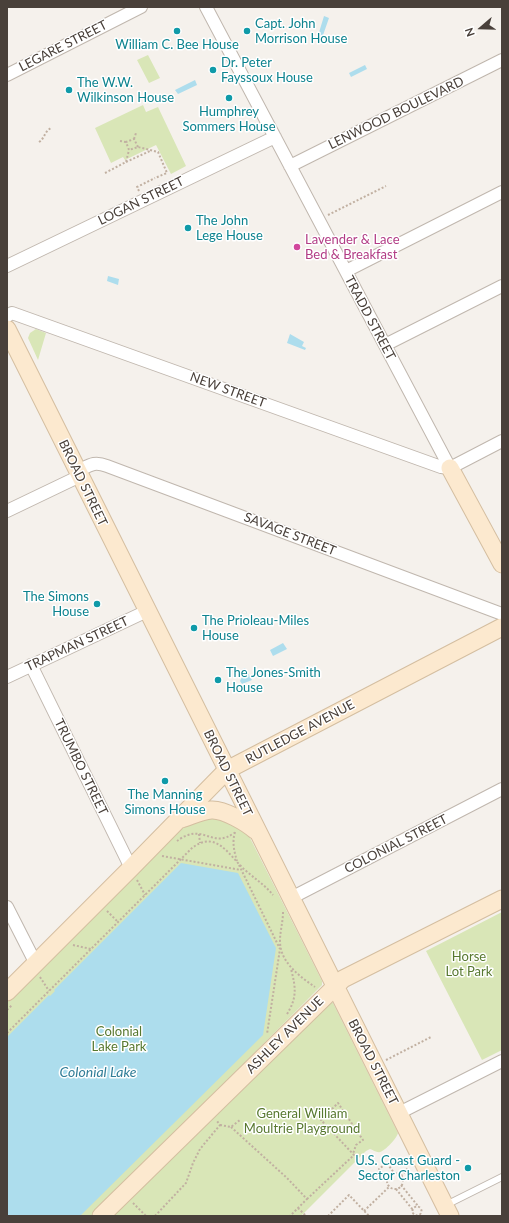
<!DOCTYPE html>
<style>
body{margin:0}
#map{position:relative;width:509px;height:1223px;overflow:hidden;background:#f5f1ec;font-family:Lato,sans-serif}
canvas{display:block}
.frame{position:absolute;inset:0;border:8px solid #49403a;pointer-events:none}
.north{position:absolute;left:461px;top:8px;width:40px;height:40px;-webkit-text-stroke:3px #fff;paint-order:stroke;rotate:250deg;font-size:11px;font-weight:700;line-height:16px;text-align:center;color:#49403a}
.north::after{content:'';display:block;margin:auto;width:14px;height:18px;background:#49403a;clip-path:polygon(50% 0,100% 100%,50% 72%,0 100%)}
</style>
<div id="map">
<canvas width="509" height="1223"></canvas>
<div class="frame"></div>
<div class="north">N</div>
</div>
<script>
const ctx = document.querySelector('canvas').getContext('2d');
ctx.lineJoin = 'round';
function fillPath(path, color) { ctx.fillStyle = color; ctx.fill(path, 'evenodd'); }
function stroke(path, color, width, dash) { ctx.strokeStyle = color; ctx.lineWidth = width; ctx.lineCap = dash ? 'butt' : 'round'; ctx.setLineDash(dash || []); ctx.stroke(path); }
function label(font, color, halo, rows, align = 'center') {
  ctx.font = font + ' Lato,sans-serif'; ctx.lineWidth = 3; ctx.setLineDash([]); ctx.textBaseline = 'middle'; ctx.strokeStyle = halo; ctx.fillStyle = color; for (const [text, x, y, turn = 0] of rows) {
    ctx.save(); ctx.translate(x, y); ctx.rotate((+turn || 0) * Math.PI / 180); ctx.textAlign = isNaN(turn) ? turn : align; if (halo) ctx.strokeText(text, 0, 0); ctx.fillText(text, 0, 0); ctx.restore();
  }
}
fillPath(new Path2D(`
 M148 55 160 78 149 83 137 60Z
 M143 105 146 112 158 107 186 166 171 174 156 145 125 160 123 157 111 163 95 128Z
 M36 329 46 333 38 360 28 338 30 333Z
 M196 817 228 820 248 834 316 969 322 981V985L92 1216H7V1002L190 821Z
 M502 912V1050L482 1060 426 951Z
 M329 1002 333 1003 398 1133C397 1138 385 1151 380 1152 377 1153 373 1150 370 1149L366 1151 301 1216 113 1215Z`), '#d9e6b7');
fillPath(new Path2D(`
 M324 16 329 18 322 38 317 39Z
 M365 65 367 69 351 77 349 73Z
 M195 80 197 85 178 94 175 90Z
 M108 276 119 279 118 285 107 281Z
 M290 334 304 342 302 346 306 348 305 350 287 343Z
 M283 643 287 649 273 656 270 650Z
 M245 668 252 680 242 684 240 681 242 677 239 671Z
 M181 863 238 873 276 948 263 1035 80 1216H7V1037L49 995 50 996 55 991 54 990Z`), '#addded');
const lane = new Path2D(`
 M446 1205 502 1177`);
const street = new Path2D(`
 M206 7 450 468
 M7 75 141 7
 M290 166 502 60
 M7 266 275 137
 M346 271 502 192
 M7 316 12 313 441 467 450 468
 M385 345 502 286
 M450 468 502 441
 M78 471C90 465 94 461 107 466L502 614
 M7 511 80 476
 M31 665 131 868
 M7 677 147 611
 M291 898 502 789
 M7 907 36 964
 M399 1113 502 1061`);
const secondary = new Path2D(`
 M7 329 450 1216
 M450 468 502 564
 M181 819C191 816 201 811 211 810 224 809 247 823 256 831
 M7 992 131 868 227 770 502 627
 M101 1216 343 979 502 899`);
stroke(lane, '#c0b7ae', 8);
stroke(street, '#c0b7ae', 14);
stroke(secondary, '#d4bea0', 19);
stroke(new Path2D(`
 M134 139 136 133
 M120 141 126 142
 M39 142C45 138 44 132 51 128
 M138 147 134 139 126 142 129 150 138 147 158 152 167 173 155 178
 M126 162 150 151
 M105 173 126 162 129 150
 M139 191 137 187 155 178
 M328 215 386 186
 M235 832C232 842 234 851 237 861
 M199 834 200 843
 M177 841C180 839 184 836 188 835 206 829 215 847 234 833
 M162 856 241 870
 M239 865 280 949 267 1034
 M137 880 145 895
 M107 911 118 922
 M283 912C283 922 280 931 280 941 280 962 299 976 315 987
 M73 945 91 949
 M40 977 49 991
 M7 1010 12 1005
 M287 1014C297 998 296 988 291 969
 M7 1033 192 848C217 829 229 856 245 870 255 879 265 885 273 895
 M386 1060 431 1037
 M330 1111 346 1117
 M220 1125 231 1127 240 1120 241 1121
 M231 1127 287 1178 307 1199 290 1216
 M387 1181a8 8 0 1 1 16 0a8 8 0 1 1-16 0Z
 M401 1176 409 1167
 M387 1180 379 1169 387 1163 394 1173
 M401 1185 418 1206
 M396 1189 413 1210
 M307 1199 354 1155 321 1120 338 1103 363 1140 356 1145 353 1154
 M133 1203 146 1216
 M412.5 1211a4.5 4.5 0 1 1 9 0a4.5 4.5 0 1 1-9 0Z
 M298 1208 306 1216
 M364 1211 389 1187
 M155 1216 186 1183 193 1163 200 1149 220 1125 217 1121
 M328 1216 349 1195 369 1216
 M380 1216H381`), '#c1b0a1', 2, [2, 2]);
stroke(lane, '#fff', 6);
stroke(street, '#fff', 12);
stroke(secondary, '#fce9cf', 17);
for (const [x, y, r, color] of [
 [177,31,4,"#0f9aa8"],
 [247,31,4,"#0f9aa8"],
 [213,70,4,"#0f9aa8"],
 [69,90,4,"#0f9aa8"],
 [229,98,4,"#0f9aa8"],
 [188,228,4,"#0f9aa8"],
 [297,247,4,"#d1479c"],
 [97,604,4,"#0f9aa8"],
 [194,628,4,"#0f9aa8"],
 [218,680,4,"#0f9aa8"],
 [165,781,4,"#0f9aa8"],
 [468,1168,4,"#0f9aa8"]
]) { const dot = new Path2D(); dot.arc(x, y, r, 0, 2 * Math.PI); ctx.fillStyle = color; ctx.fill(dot); stroke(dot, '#fff', 1.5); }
label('13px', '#0d838f', '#fff', [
 ["Capt. John",255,24],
 ["Morrison House",255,39],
 ["William C. Bee House",177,45,"center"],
 ["Dr. Peter",221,63],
 ["Fayssoux House",221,78],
 ["The W.W.",77,83],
 ["Wilkinson House",77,98],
 ["Humphrey",229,112,"center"],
 ["Sommers House",229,127,"center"],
 ["The John",196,221],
 ["Lege House",196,236],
 ["The Simons",89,597,"right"],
 ["House",89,612,"right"],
 ["The Prioleau-Miles",202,621],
 ["House",202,636],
 ["The Jones-Smith",226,673],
 ["House",226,688],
 ["The Manning",165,795,"center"],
 ["Simons House",165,810,"center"],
 ["U.S. Coast Guard -",460,1161,"right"],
 ["Sector Charleston",460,1176,"right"]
], 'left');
label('13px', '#49403a', '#fff', [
 ["LEGARE STREET",63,46,-27],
 ["LENWOOD BOULEVARD",396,113,-26],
 ["LOGAN STREET",141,201,-26],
 ["TRADD STREET",370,318,62],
 ["NEW STREET",228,390,20],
 ["BROAD STREET",83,483,64],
 ["SAVAGE STREET",290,534,21],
 ["TRAPMAN STREET",77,644,-25],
 ["RUTLEDGE AVENUE",300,732,-28],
 ["TRUMBO STREET",81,767,64],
 ["BROAD STREET",228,773,64],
 ["COLONIAL STREET",396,844,-27],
 ["ASHLEY AVENUE",285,1035,-45],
 ["BROAD STREET",373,1062,63]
]);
label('13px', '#b23c85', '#fff', [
 ["Lavender & Lace",305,240],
 ["Bed & Breakfast",305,255]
], 'left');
label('13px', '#57782f', '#fff', [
 ["Horse",469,957],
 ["Lot Park",469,972],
 ["Colonial",119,1032],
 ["Lake Park",119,1047],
 ["General William",302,1114],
 ["Moultrie Playground",302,1129]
]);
label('italic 14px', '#327e98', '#fff', [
 ["Colonial Lake",98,1072]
]);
</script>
